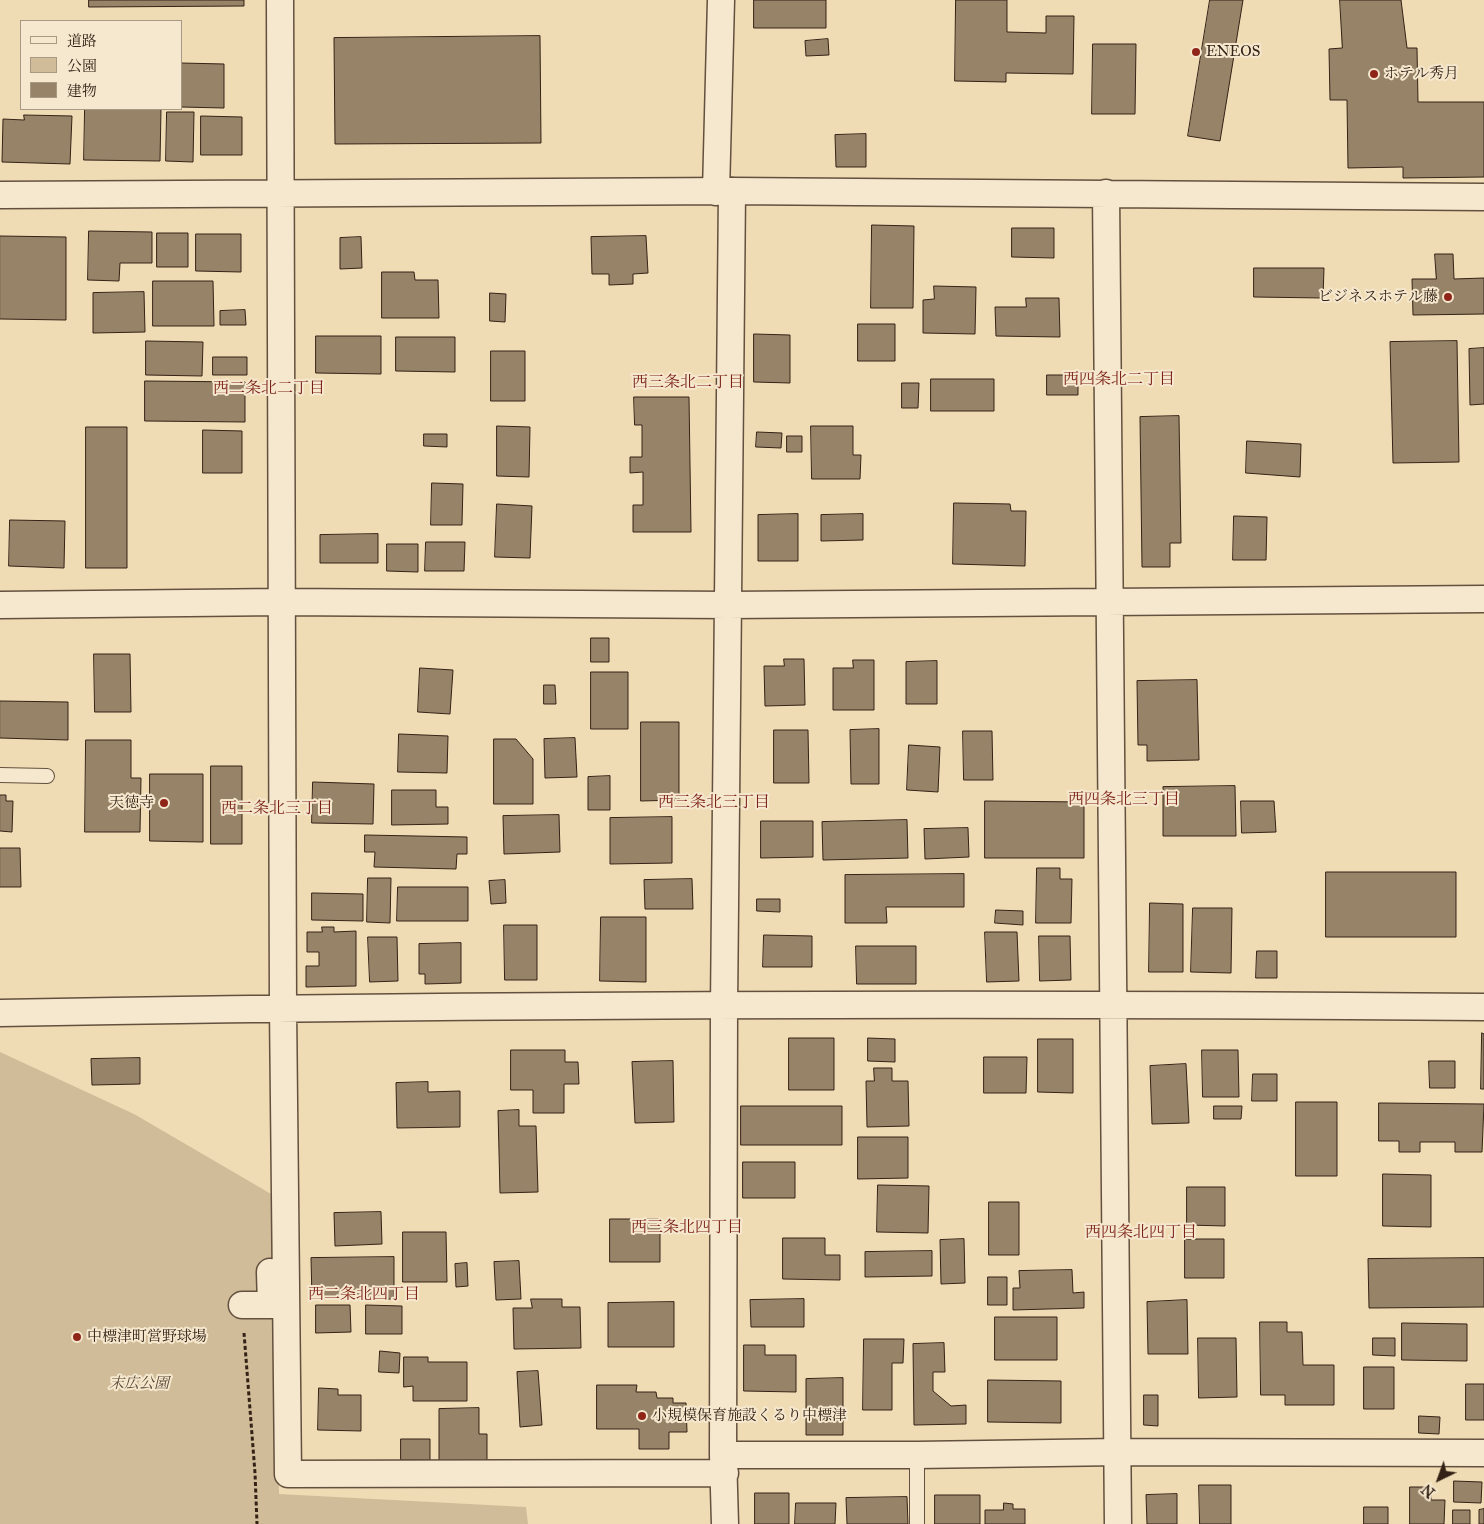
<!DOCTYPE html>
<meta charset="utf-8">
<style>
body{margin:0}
#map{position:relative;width:1484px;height:1524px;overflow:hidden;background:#f0dcb4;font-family:"IM FELL Great Primer","Noto Serif JP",serif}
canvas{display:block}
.legend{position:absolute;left:20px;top:20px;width:162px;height:90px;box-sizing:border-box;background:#f5e8ce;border:1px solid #a89984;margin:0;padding:6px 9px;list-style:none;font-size:15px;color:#342216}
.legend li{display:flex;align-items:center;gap:10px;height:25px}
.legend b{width:25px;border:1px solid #a89984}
.north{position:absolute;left:1414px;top:1454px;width:50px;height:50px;-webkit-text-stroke:4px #f5e8ce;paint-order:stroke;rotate:222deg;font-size:14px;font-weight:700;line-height:20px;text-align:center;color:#342216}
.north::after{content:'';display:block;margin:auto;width:18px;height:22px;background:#342216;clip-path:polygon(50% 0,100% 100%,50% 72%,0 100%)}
</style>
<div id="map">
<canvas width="1484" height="1524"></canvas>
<ul class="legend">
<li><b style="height:6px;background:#f5e8ce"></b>道路</li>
<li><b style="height:14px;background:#d0bc99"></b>公園</li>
<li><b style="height:14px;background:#968368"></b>建物</li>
</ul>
<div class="north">N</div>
</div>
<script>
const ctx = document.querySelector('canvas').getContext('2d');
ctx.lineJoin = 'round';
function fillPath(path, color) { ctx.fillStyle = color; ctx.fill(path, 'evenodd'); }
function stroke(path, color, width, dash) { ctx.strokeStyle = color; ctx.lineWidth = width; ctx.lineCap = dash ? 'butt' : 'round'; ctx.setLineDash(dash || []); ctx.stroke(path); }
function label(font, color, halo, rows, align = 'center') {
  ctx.font = font + ' "IM FELL Great Primer","Noto Serif JP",serif'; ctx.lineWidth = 4; ctx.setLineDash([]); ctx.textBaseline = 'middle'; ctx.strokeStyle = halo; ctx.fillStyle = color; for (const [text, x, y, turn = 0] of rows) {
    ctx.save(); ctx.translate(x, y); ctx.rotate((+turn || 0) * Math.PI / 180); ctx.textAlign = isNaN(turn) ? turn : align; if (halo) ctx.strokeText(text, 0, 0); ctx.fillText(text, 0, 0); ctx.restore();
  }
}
fillPath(new Path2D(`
 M0 1052 134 1114 278 1198 279 1494 526 1507 528 1524H0Z`), '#d0bc99');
const building = new Path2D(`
 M89 0H244V6L89 7Z
 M754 0H826V28H754Z
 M956 0H1007V32L1046 33V16H1074L1073 74 1006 73V82L955 81Z
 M1210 0H1243L1220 141 1188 136Z
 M1340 0H1401L1407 48H1417L1418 102H1484V177L1403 178V167L1348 168 1347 100H1330L1329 49 1342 48Z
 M540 36 541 143 335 144 334 38Z
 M828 39 829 55 806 56 805 41Z
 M1093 44H1136L1135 114H1092Z
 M181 63 224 64V108L181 107Z
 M85 109H161L160 161 84 160Z
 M167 112H194L193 162 166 161Z
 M24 115 72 116 70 164 2 162 3 119 24 120Z
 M201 116 242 117V155H201Z
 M866 134V167H836L835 135Z
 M872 225 914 226 913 308H871Z
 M1012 228H1054V258L1012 257Z
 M89 231 152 232V263H120L119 281 88 280Z
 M157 233H188V267H157Z
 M196 234H241V272L196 271Z
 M0 236 66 237V320L0 319Z
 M646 236 648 273 633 274V284L609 285V274H592L591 237Z
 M361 237 362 268 340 269V238Z
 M1435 254H1453L1454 279 1484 278V314L1413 315 1412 279H1436Z
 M1254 268H1324L1323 298 1254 297Z
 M382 272H414L415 280H438L439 318H382Z
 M153 281H213L214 326H153Z
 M934 286 976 287 975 334 923 333V300L934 299Z
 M144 292 145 332 93 333V293Z
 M490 293 506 294 505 322 490 321Z
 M1026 298H1059L1060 337 996 336 995 307H1026Z
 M245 310 246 325H220V311Z
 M858 324H895V361H858Z
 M754 334 790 335V383L754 382Z
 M316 336H381V374L316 373Z
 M396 337H455V372L396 371Z
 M146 341 203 342 202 376 146 375Z
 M1457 341 1459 462 1393 463 1390 342Z
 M1484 348V404L1470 405 1469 349Z
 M491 351H525V401H491Z
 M213 357H247V375H213Z
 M1047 375H1078V395H1047Z
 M931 379H994V411H931Z
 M145 381 245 382V422L145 421Z
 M902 383H919L918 408H902Z
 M634 397H689L691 532H633V505H643V472L630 473V457H642V425H635Z
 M1179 416 1181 543H1170V567H1142L1140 417Z
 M497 426 530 427 529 477 497 476Z
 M811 426H853V455H861L860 479H812Z
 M86 427H127V568H86Z
 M203 430 242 431V473H203Z
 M757 432 782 433 781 448 756 447Z
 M424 434H447V447L424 446Z
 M787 436H802V452H787Z
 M1247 441 1301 444 1300 477 1246 473Z
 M432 483 463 484 462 525H431Z
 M954 503 1010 504 1011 511H1026L1025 566 953 564Z
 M497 504 532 506 530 558 495 557Z
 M798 514V561H758V515Z
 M863 514V540L821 541V515Z
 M1234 516 1267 517 1266 560H1233Z
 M10 520 65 521 64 568 9 566Z
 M378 534V563H320V535Z
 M426 542H465L464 571H425Z
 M387 544H418V572L387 571Z
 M591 638H609V662H591Z
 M94 654H130L131 712H95Z
 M784 659H804L805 705 765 706 764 666H784Z
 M853 660H874V710H833V668H853Z
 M937 661V704H906V662Z
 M420 668 453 670 450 714 418 712Z
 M591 672H628V729H591Z
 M1197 680 1199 760 1147 761V745H1138L1137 681Z
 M544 685H555L556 704H544Z
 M0 701 68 702V740L0 738Z
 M641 722H679V800L641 801Z
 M879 729V784H851L850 730Z
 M774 730H808L809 783H774Z
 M963 731H992L993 780H964Z
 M399 734 448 736 447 773 398 772Z
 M575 738 577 777 545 778 544 739Z
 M494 739H516L533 759V804H494Z
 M86 740H131V778H141L140 832H85Z
 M909 745 940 747 938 792 907 790Z
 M211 766H242V844H211Z
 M150 774H203V842L150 841Z
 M610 776V810H588V777Z
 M313 782 374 784 373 824 312 823Z
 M1235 786 1236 836H1163V787Z
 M392 790H436V807H448V824L392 825Z
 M0 795H6V801H13L12 832 0 831Z
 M985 801 1084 802V858H985Z
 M1241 801H1274L1276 832 1242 833Z
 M559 815 560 852 504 854 503 816Z
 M672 817V863L610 864V818Z
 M907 820 908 858 823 860 822 822Z
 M761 821H813V857L761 858Z
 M968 828 969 857 925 859 924 829Z
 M365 835 467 837V854H457L456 869 374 867 375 852H365Z
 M0 848H20L21 887H0Z
 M1037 868H1060V879H1072L1071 923H1036Z
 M1326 872H1456V937H1326Z
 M964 874V907H886L887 923H845V875Z
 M368 878H391L390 923 367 922Z
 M692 879 693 909H645L644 880Z
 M505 880 506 903 491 904 489 881Z
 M398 887H468V921H397Z
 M312 893 363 894V921L312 920Z
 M757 899H780V912L757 911Z
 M1150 903 1183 904V972H1149Z
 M1193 908H1232L1231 973 1191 972Z
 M996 910 1023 911V925L995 923Z
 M601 917H646V982L600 981Z
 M504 925H537V980H505Z
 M322 927H334V932L356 931V986L306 987V966H319V952H307V932H322Z
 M985 932H1017L1019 981 987 982Z
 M764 935 812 936V967H763Z
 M1039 936H1070L1071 980 1040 981Z
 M368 937H397L398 981 370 982Z
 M461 943V983L425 984V974H419V944Z
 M856 946H916V984H857Z
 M1257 951H1277V978H1256Z
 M1482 1033 1484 1034V1089H1481Z
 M789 1038H834V1090H789Z
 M868 1038 895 1039V1062L868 1061Z
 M1038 1039H1073V1093L1038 1092Z
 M511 1050H565V1062H578L579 1084H564V1113H533V1090H511Z
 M1202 1050H1238L1239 1097H1203Z
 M984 1057H1027L1026 1093H984Z
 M140 1058V1084L92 1085 91 1059Z
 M673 1061 674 1122 635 1123 632 1062Z
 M1429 1061H1455V1088H1430Z
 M1186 1064 1189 1123 1152 1124 1150 1066Z
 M874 1068H892V1081H908L909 1126 867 1127 866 1081H874Z
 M1253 1074H1277V1101H1252Z
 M428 1082V1092L460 1091V1127L397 1128 396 1083Z
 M1296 1102H1337V1176H1296Z
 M1379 1103 1484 1104 1482 1152H1455V1142H1420V1152H1399V1141H1379Z
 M741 1106H842V1145H741Z
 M1214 1106H1242L1241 1119H1214Z
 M519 1110V1126H536L538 1192 500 1193 498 1111Z
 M858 1137H908V1178L858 1179Z
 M743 1162H795V1198H743Z
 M1383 1174 1431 1175V1227L1383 1226Z
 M878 1185 929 1186 928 1233 877 1232Z
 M1187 1187H1225V1226L1187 1225Z
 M989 1202H1019V1255H989Z
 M381 1212 382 1244 335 1246 334 1213Z
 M610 1219H660V1262H610Z
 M403 1232H446L447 1282H403Z
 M783 1238H825V1255H840V1280L783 1279Z
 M964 1239 965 1283 941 1284 940 1240Z
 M1185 1239H1224V1278H1185Z
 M932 1251V1276L865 1277V1252Z
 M394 1257V1299H312L311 1258Z
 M1484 1258V1307L1369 1308 1368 1259Z
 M519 1261 521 1299 496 1300 494 1262Z
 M467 1263 468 1286 456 1287 455 1264Z
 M1072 1270 1073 1293 1084 1292V1308L1013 1310V1288H1020L1019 1271Z
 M988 1277H1007V1305H988Z
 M531 1299H562V1307H580L581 1348 514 1349 513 1308H532Z
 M804 1299V1327H751L750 1300Z
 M1187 1300 1188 1354H1148L1147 1302Z
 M674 1302V1347H608V1303Z
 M316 1305H350L351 1332 316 1333Z
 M366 1305 402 1306V1334H366Z
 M995 1317H1057V1360H995Z
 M1260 1322H1287V1332H1302L1303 1365H1334V1405H1285V1395H1261Z
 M1402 1323 1467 1324V1361L1402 1360Z
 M1198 1338H1236L1237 1397 1199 1398Z
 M1373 1338H1395V1356L1373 1355Z
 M864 1339H904L903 1363H892V1410H863Z
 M944 1343 945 1372H933V1391L951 1406 966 1405V1424L914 1425 913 1344Z
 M744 1345H765V1355H796V1392L744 1391Z
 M380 1351 400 1353 399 1373 379 1372Z
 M404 1357H428V1362H467V1401H413V1386L404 1387Z
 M1364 1367H1394V1409H1364Z
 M538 1371 542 1425 520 1427 517 1372Z
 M843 1378V1435H806V1379Z
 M988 1380 1061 1381V1423L988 1422Z
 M1466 1384H1484V1420H1466Z
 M597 1385H637L636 1392H656L657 1398H673V1403H686L687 1432H669V1449H639V1429H597Z
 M319 1388 338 1389V1395H361V1431L318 1430Z
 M1144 1395H1158V1426L1144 1425Z
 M479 1408V1434H487V1461H439V1409Z
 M1419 1416 1440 1417 1439 1434 1419 1433Z
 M401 1439H430V1460H401Z
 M1454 1481 1482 1482 1481 1503 1454 1502Z
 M1199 1485H1231V1524H1200Z
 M1410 1487H1431V1500H1445L1444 1524H1410Z
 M755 1493H789V1524H755Z
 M1177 1494V1524H1147L1146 1495Z
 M935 1495H980V1524H935Z
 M907 1497 908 1524H847L846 1498Z
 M796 1503H836L835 1524H795Z
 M1004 1503 1013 1504V1509H1025V1524H985V1510H1003Z
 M1364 1507H1388V1524H1364Z
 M1484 1509V1524H1479V1510Z
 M1453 1510H1470V1524H1453Z`);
fillPath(building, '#968368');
stroke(building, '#342216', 1);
const lane = new Path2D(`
 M0 775 47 776
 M917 1455V1524`);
const street = new Path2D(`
 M280 0 283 1008 288 1474 725 1473
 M716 192 721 0
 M1106 193 1118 1524
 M0 195 732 191 1484 197
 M0 605 281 602 728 605 1484 599
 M0 1013C495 1004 989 1003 1484 1007
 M242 1305H271L270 1272
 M723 1455H917L1119 1452 1484 1453
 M725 1524 723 1455 724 1007 732 191`);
stroke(lane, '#63503e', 16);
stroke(street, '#63503e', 29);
stroke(new Path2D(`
 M244 1333 255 1473 257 1524`), '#342216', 3, [4, 2.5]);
stroke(lane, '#f5e8ce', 14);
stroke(street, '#f5e8ce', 26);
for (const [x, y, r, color] of [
 [1196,52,5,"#8f2418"],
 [1374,74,5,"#8f2418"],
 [1448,297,5,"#8f2418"],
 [164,803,5,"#8f2418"],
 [77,1337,5,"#8f2418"],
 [642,1416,5,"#8f2418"]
]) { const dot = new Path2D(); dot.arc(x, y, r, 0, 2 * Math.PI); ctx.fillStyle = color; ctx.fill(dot); stroke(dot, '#f5e8ce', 2); }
label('15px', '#342216', '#f5e8ce', [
 ["ENEOS",1206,52],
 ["ホテル秀月",1384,74],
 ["ビジネスホテル藤",1438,297,"right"],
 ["天徳寺",154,803,"right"],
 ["中標津町営野球場",87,1337],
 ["小規模保育施設くるり中標津",652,1416]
], 'left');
label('italic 15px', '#5b4837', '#f5e8ce', [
 ["末広公園",139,1384]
]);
label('16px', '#7a1f14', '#f5e8ce', [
 ["西四条北二丁目",1119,380],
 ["西三条北二丁目",688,383],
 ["西二条北二丁目",269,389],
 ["西四条北三丁目",1124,800],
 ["西三条北三丁目",714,803],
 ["西二条北三丁目",277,809],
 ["西三条北四丁目",687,1228],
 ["西四条北四丁目",1141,1233],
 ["西二条北四丁目",364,1295]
]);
</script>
